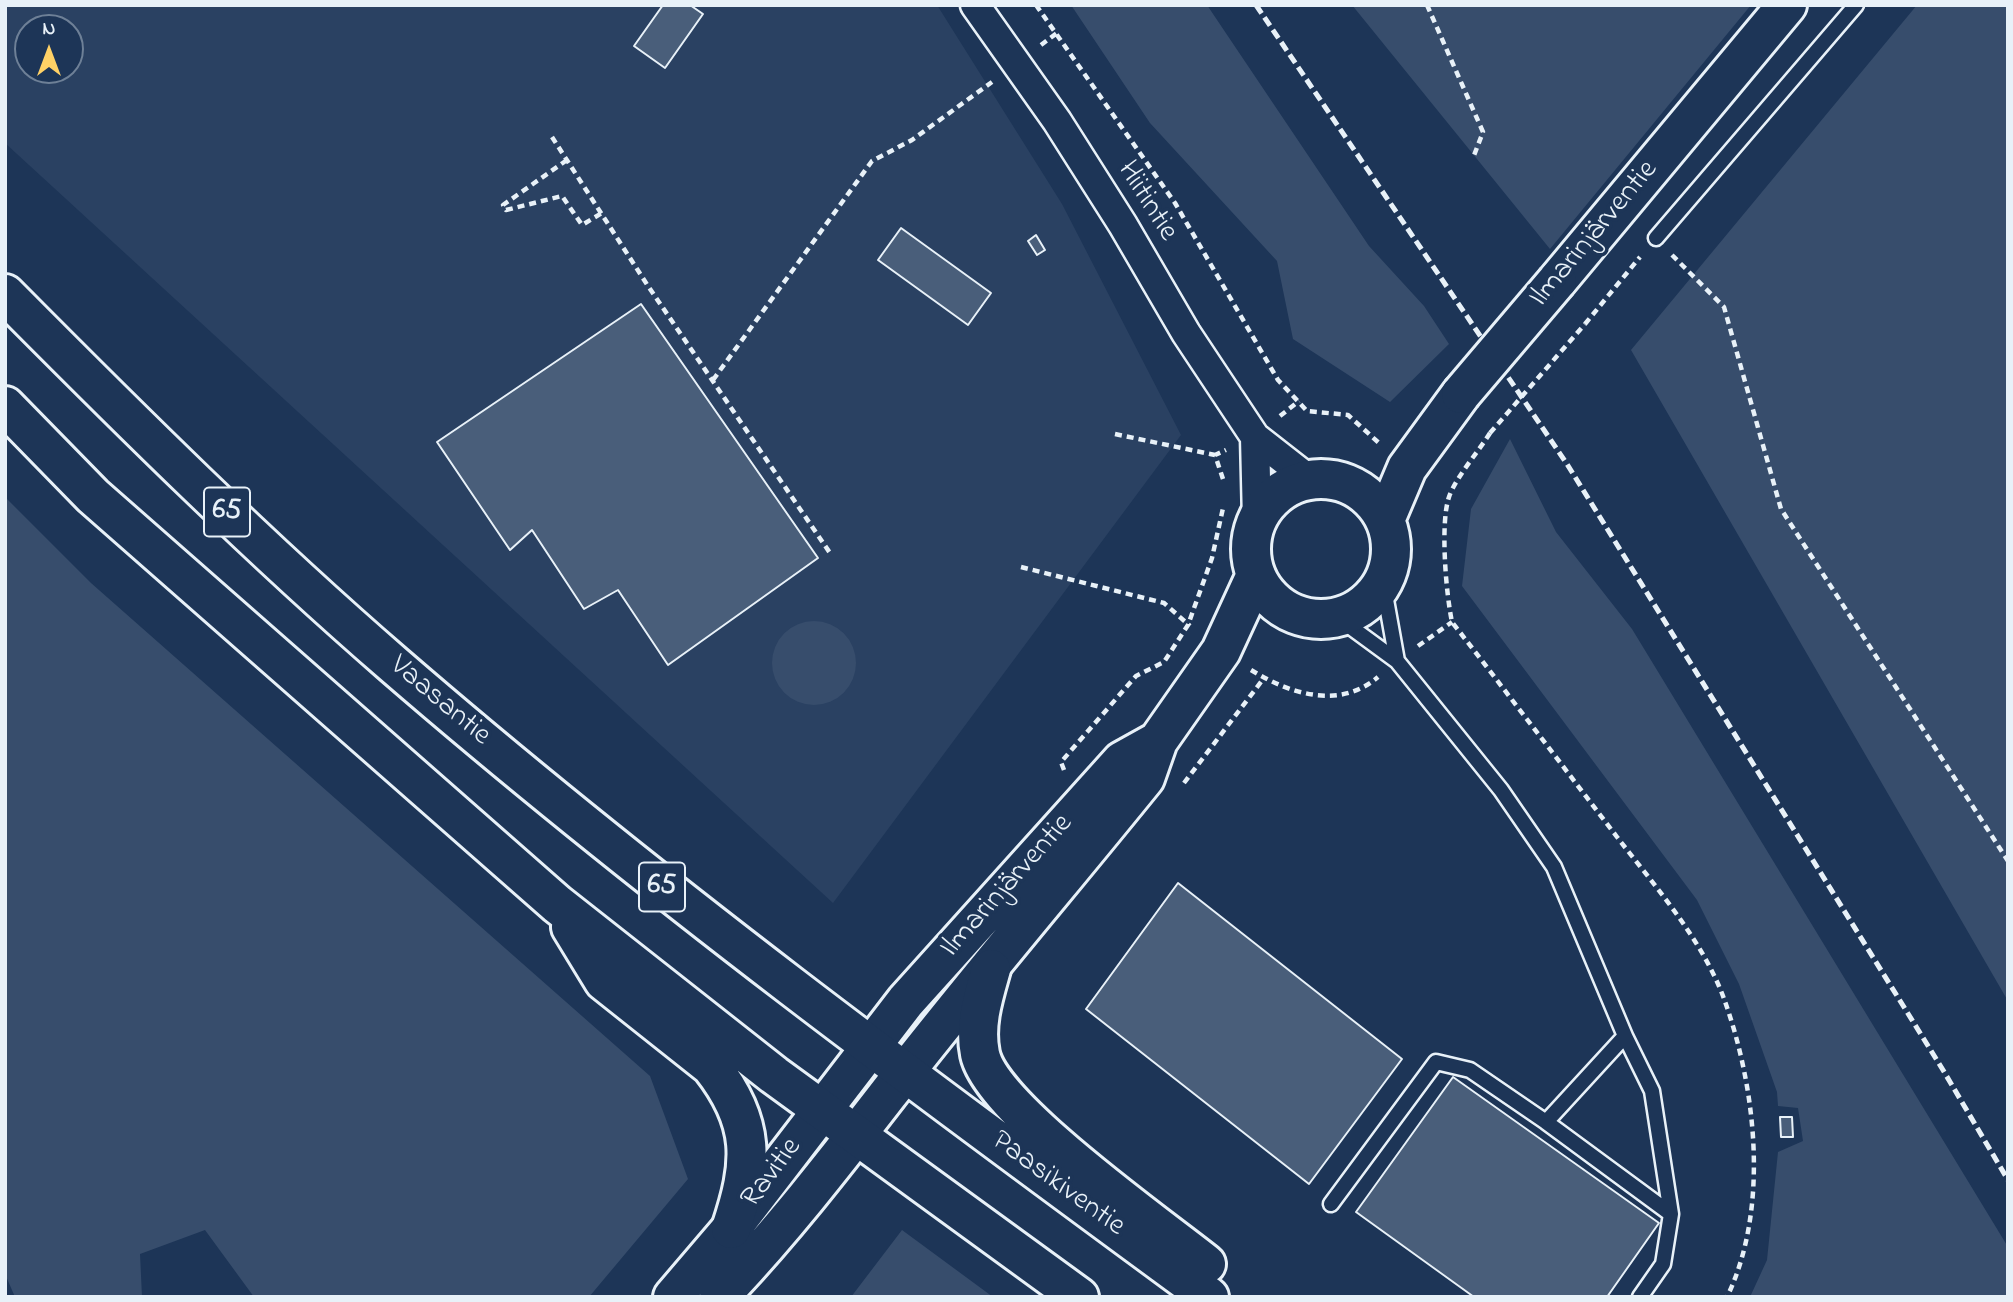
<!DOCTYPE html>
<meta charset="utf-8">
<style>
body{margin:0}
#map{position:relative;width:2013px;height:1302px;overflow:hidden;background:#1d3557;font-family:"Indie Flower",sans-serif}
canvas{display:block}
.frame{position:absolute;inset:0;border:7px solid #e8f1f8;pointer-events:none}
.north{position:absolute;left:14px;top:14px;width:70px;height:70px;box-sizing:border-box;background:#1d3557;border:2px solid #6e8097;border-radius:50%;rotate:0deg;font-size:19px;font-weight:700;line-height:28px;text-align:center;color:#e8f1f8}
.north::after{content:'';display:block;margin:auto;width:24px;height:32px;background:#ffd166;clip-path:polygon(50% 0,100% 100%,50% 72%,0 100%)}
</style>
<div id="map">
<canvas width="2013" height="1302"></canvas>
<div class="frame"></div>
<div class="north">N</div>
</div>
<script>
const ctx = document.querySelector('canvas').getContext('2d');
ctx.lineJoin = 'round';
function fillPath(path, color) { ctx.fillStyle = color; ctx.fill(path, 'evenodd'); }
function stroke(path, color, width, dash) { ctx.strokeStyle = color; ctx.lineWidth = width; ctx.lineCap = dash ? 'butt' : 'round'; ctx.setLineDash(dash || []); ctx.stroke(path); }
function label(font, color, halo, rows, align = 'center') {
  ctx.font = font + ' "Indie Flower",sans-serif'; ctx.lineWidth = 7; ctx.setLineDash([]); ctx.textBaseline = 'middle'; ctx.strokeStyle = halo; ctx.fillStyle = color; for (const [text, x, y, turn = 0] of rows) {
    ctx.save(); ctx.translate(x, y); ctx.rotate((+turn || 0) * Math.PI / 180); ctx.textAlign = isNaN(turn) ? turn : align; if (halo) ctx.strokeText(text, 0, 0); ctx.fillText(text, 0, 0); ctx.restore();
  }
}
fillPath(new Path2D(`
 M5 5H937L1062 204 1181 435 833 903 5 143ZM28 28H70V70H28Z`), '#2a4162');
fillPath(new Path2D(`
 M1071 5H1207L1369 246 1424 306 1449 344 1390 402 1293 339 1277 261 1150 123Z
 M1352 5H1751L1550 249Z
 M1917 5H2008V1001L1631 350Z
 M1510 439 1556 532 1632 629 2008 1247V1297H1750L1767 1260 1778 1152 1803 1141 1798 1108 1778 1106 1777 1092 1739 984 1697 900 1462 586 1471 509Z
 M5 497 91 583 650 1076 688 1179 589 1297H254L205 1230 140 1254 142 1297H15L5 1274Z
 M772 663a42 42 0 1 1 84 0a42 42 0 1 1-84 0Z
 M902 1230 993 1297H851Z`), '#374d6c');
const building = new Path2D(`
 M663 5H690L703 14 665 68 634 46Z
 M901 228 991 293 968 325 878 260Z
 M1036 235 1045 250 1037 255 1028 241Z
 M641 304 818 558 668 665 618 590 584 609 532 530 510 550 437 442Z
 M1178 883 1402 1059 1309 1184 1086 1009Z
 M1453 1077 1659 1223 1607 1297H1474L1356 1212Z
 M1780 1117H1792L1793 1137H1781Z`);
fillPath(building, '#495e7a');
stroke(building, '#e8f1f8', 2);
const service = new Path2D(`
 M1656 238 1856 5
 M1383 583 1397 661
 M1337 617 1397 661 1501 790 1554 867 1625 1036 1652 1091 1671 1214 1663 1264 1640 1297
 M1546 1122 1671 1214
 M1331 1204 1436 1062 1470 1070 1546 1122 1625 1036`);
const minor = new Path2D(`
 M975 5 1057 121 1123 225 1186 333 1255 437 1310 480
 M1255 437 1257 521`);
const secondary = new Path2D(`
 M1557 281 1787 5
 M1251 549a70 70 0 1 1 140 0a70 70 0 1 1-140 0Z
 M1385 520 1407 468 1461 394
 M673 1297 731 1229 906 1001 1122 761 1158 741
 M719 1297C786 1227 843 1152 902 1076 981 975 1065 877 1145 778L1158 741 1221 651 1256 575`);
const trunk = new Path2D(`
 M5 294C131 421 258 547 393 664 654 890 931 1093 1209 1297
 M5 406 93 496 557 904 774 1075 1079 1297
 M571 927 604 981 711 1066C756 1123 753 1163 731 1229
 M991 969C983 997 974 1025 980 1054 991 1108 1157 1225 1206 1264`);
stroke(service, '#e8f1f8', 19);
stroke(minor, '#e8f1f8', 33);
stroke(secondary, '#e8f1f8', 44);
stroke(trunk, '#e8f1f8', 44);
stroke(new Path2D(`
 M1036 5 1175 203 1278 380 1307 411 1348 415 1379 443
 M1427 5 1483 132 1473 158
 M1041 45 1057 33
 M552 137 648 286 830 553
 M567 160 503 205 506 210 562 196 582 225 602 213
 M1672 255 1724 307 1781 509 2008 861
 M1585 324 1640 257
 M713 380 872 161 912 140 992 82
 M1280 416 1299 401
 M1490 433C1479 451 1456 477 1449 497 1440 523 1446 594 1452 622 1507 693 1562 765 1617 837 1654 885 1701 938 1723 996 1756 1086 1770 1208 1727 1297
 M1115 434 1215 455
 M1223 479 1215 455 1226 450
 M1021 567 1164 603 1190 626
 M1418 646 1452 622
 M1251 670C1290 694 1340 710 1378 677
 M1064 770 1061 762 1136 676 1164 662 1188 625 1212 558 1223 508
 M1184 783 1264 678`), '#e8f1f8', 4.5, [7, 5]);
stroke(service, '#1d3557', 14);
stroke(minor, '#1d3557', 28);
stroke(secondary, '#1d3557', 38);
stroke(trunk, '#1d3557', 38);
stroke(new Path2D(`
 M1256 5 1567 464 1943 1070 2008 1180`), '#e8f1f8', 5, [10, 5]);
const secondaryBridge = new Path2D(`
 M1461 394 1557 281`);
stroke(secondaryBridge, '#e8f1f8', 44, []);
stroke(new Path2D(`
 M1490 433 1585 324`), '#e8f1f8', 4.5, [7, 5]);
stroke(secondaryBridge, '#1d3557', 38);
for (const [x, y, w] of [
 [227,512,46],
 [662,887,46]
]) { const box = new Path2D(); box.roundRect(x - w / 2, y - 24.5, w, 49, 5); ctx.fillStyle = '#1d3557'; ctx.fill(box); stroke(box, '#e8f1f8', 2); }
label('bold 28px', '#e8f1f8', null, [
 ["65",227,512],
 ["65",662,887]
]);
label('30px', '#e8f1f8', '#1d3557', [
 ["Hiitintie",1146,202,58],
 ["Ilmarinjärventie",1595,235,-50],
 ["Vaasantie",439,702,40],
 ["Ilmarinjärventie",1008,887,-48],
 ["Ravitie",773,1174,-53],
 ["Paasikiventie",1057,1185,36]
]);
</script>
